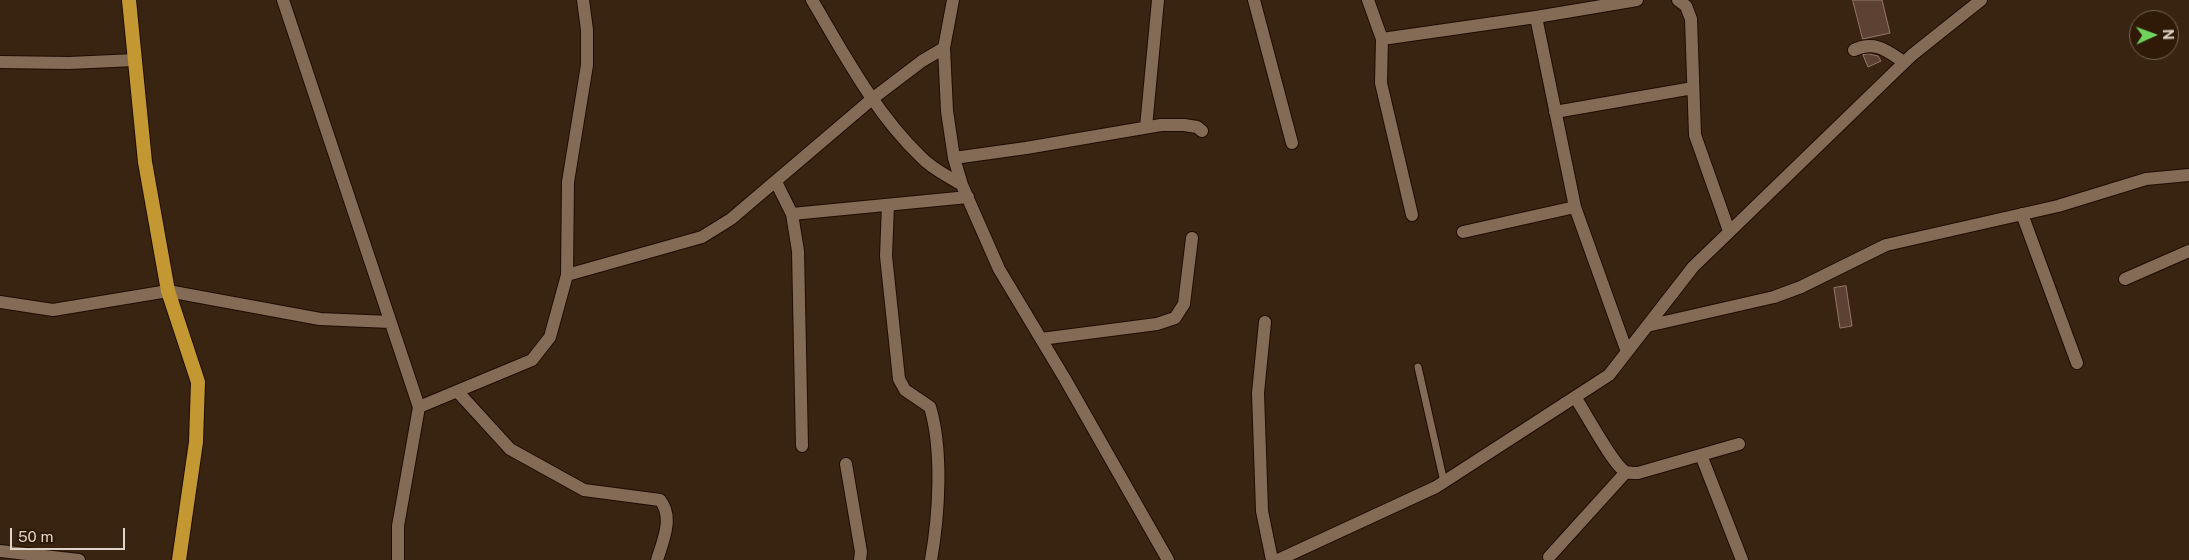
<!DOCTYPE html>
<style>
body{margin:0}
#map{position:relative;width:2189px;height:560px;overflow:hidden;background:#392411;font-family:"Public Sans",sans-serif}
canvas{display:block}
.north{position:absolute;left:2129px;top:10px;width:50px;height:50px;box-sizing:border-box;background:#2e1a07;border:1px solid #766454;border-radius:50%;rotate:88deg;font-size:14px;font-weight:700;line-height:20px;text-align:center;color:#e1d3c7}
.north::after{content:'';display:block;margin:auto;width:18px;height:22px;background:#71d35e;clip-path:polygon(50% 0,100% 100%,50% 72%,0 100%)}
.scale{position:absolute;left:10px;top:528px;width:115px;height:22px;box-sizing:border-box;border:2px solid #e1d3c7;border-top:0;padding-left:6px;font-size:15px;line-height:18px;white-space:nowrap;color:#e1d3c7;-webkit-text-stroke:4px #2e1a07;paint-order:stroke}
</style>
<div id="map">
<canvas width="2189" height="560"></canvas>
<div class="north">N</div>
<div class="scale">50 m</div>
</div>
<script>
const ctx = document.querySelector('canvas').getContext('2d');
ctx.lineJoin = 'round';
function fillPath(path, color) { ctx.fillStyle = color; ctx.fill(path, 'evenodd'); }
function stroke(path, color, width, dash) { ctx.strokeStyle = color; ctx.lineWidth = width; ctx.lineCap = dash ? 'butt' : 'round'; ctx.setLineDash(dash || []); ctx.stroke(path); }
const building = new Path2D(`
 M1853 0H1882L1890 33 1863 39Z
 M1869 54 1878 56 1881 61 1868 67 1863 55Z
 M1846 286 1852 326 1840 328 1834 288Z`);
fillPath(building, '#5d4234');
stroke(building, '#957768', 1);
const service = new Path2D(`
 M1418 367 1444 482`);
const minor = new Path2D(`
 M283 0 419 407 398 526V560
 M812 0C844 54 875 113 921 157 932 169 948 176 962 185
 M953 0 944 48 947 111 954 158 962 185 999 269 1065 379 1168 560
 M1254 0 1292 143
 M1368 0 1382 39 1381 83 1412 215
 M1678 0 1686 6 1691 19 1695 135 1729 231
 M1536 17 1575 207 1627 352
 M1382 39 1536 17 1637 0
 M1854 50C1875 40 1887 51 1904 62
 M0 62 69 63 135 60
 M1555 112 1693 88
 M1146 127 1158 0
 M954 158 1026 148 1161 125H1184L1197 127 1202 131
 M776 182 792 214 798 251 802 446
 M888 205 886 256 899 379 905 390 930 407C943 450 939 515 931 560
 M792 214 968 197
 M2022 214 2077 363
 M1463 232 1575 207
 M567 275 702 237 731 219 872 99 922 61 944 48
 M2125 279 2189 251
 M0 302 53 310 168 291 320 319 390 322
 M1265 322 1258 393 1262 511 1272 560
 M1647 326 1774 297 1801 287 1886 245 2058 206 2146 179 2189 175
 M1041 339 1157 324 1175 318 1184 304 1192 238
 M457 391 510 449 584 490 660 500C674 517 663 541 657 560
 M1575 397C1584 410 1614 467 1626 472 1629 473 1634 473 1638 473L1739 444
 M419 407 532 360 550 337 567 275 568 182 587 65V30L583 0
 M1701 455 1742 560
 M846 464 861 552 860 560
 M0 551 79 560
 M1549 557 1626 472
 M1278 560 1436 487 1609 375 1693 267 1912 55 1981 0`);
const trunk = new Path2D(`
 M129 0 145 162 168 291 198 382 196 442 179 560`);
stroke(service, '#1f0c00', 9);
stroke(minor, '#1f0c00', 14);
stroke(trunk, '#1f0c00', 16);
stroke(service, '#846b56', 7);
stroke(minor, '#846b56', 12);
stroke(trunk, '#c39732', 14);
</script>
